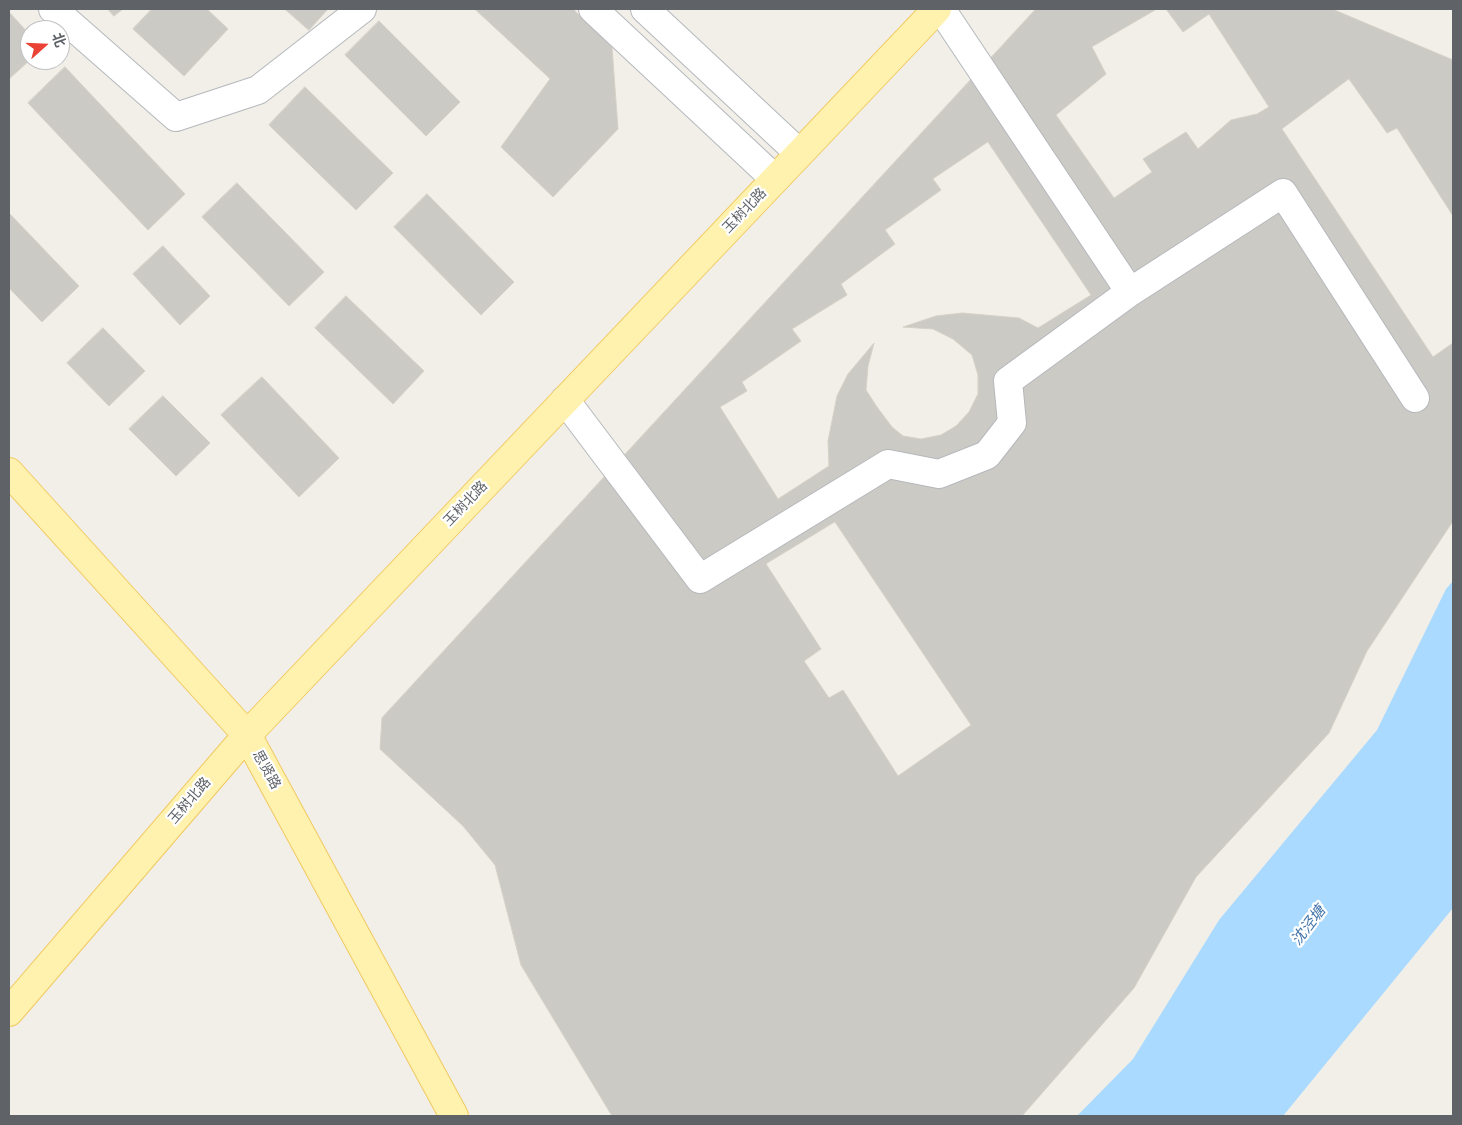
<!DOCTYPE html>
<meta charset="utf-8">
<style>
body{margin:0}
#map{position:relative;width:1462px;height:1125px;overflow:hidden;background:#f1efe8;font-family:"Varela Round","Noto Sans SC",sans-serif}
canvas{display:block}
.frame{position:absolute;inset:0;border:10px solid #5f6368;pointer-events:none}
.north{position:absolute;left:20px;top:20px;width:50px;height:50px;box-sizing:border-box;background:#fff;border:1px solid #bfc1c3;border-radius:50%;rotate:70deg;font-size:14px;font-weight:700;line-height:20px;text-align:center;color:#5f6368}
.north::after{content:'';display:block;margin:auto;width:18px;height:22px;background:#ea4335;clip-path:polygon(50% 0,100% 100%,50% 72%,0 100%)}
</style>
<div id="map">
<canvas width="1462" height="1125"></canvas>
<div class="frame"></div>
<div class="north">北</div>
</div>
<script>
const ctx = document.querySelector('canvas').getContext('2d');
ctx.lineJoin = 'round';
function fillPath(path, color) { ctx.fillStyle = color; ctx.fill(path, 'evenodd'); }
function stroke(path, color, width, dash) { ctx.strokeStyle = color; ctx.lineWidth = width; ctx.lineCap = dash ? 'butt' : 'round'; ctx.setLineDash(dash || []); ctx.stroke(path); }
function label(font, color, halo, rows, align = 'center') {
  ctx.font = font + ' "Varela Round","Noto Sans SC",sans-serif'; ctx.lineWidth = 4.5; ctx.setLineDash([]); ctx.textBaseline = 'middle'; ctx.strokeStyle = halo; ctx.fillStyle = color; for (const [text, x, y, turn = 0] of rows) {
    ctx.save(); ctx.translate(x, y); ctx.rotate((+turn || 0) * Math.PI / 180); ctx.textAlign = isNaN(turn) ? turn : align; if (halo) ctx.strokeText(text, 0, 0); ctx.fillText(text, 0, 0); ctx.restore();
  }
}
fillPath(new Path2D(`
 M1453 581V908L1283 1116H1077L1133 1059 1219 920 1377 730 1446 589Z`), '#aadaff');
const building = new Path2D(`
 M108 9H123L114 16Z
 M152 9H207L228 29 184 76 133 29Z
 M285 9H328L309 30Z
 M475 9H573L612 47 618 129 553 197 501 147 550 79Z
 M1036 9H1332L1453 60V521L1367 651 1329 733 1196 877 1134 988 1022 1116H612L521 965 495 865 463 826 380 749 382 718Z
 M1157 9H1166L1183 32 1209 14 1269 107 1257 114 1231 120 1198 149 1186 132 1143 159 1152 172 1114 198 1056 115 1106 74 1092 47Z
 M9 12 30 35V60L9 79Z
 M379 21 460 102 426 136 345 55Z
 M65 67 185 194 148 230 28 103Z
 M1349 79 1387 133 1397 128 1453 216V343L1433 357 1282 129Z
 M305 87 393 173 356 210 269 125Z
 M988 142 1091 295 1038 328 1019 318 962 313 936 316 903 327 933 329 953 339 972 355 978 375V394L969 412 956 426 941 435 921 439 903 436 892 427 877 407 866 390 868 366 874 343 848 374 837 396 828 441 829 466 778 499 720 407 747 391 742 382 801 341 792 329 847 295 841 284 895 244 885 230 941 190 933 179Z
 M237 183 324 272 289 306 202 217Z
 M427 194 514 282 481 315 394 227Z
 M9 213 79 286 42 322 9 288Z
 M163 246 210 296 180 325 133 274Z
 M346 296 424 371 393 404 315 328Z
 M103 328 145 371 109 406 67 363Z
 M262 377 339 458 299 497 221 415Z
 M163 396 210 443 176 476 129 429Z
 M835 522 971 725 898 776 843 690 829 698 804 661 821 649 766 564Z`);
fillPath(building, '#cccac5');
stroke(building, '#d6d1c6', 1);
const minor = new Path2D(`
 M53 9 176 117 258 90 362 9
 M593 9 775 179
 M645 9 799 153
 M941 9 1130 292
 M565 400 700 579 888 464 939 474 987 455 1012 423 1008 381 1130 292 1283 193 1415 398`);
const major = new Path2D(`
 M9 472 247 735 454 1116
 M9 1012 247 735 937 9`);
stroke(minor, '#b5b8bc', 30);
stroke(major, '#f2c960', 30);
stroke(minor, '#fff', 28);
stroke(major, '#fff2af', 28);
label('14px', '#5f6368', '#fff', [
 ["玉树北路",745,211,-46],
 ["玉树北路",466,504,-46],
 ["思贤路",266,770,61],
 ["玉树北路",190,801,-49]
]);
label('italic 15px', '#4174aa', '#fff', [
 ["沈泾塘",1309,926,-53]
]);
</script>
